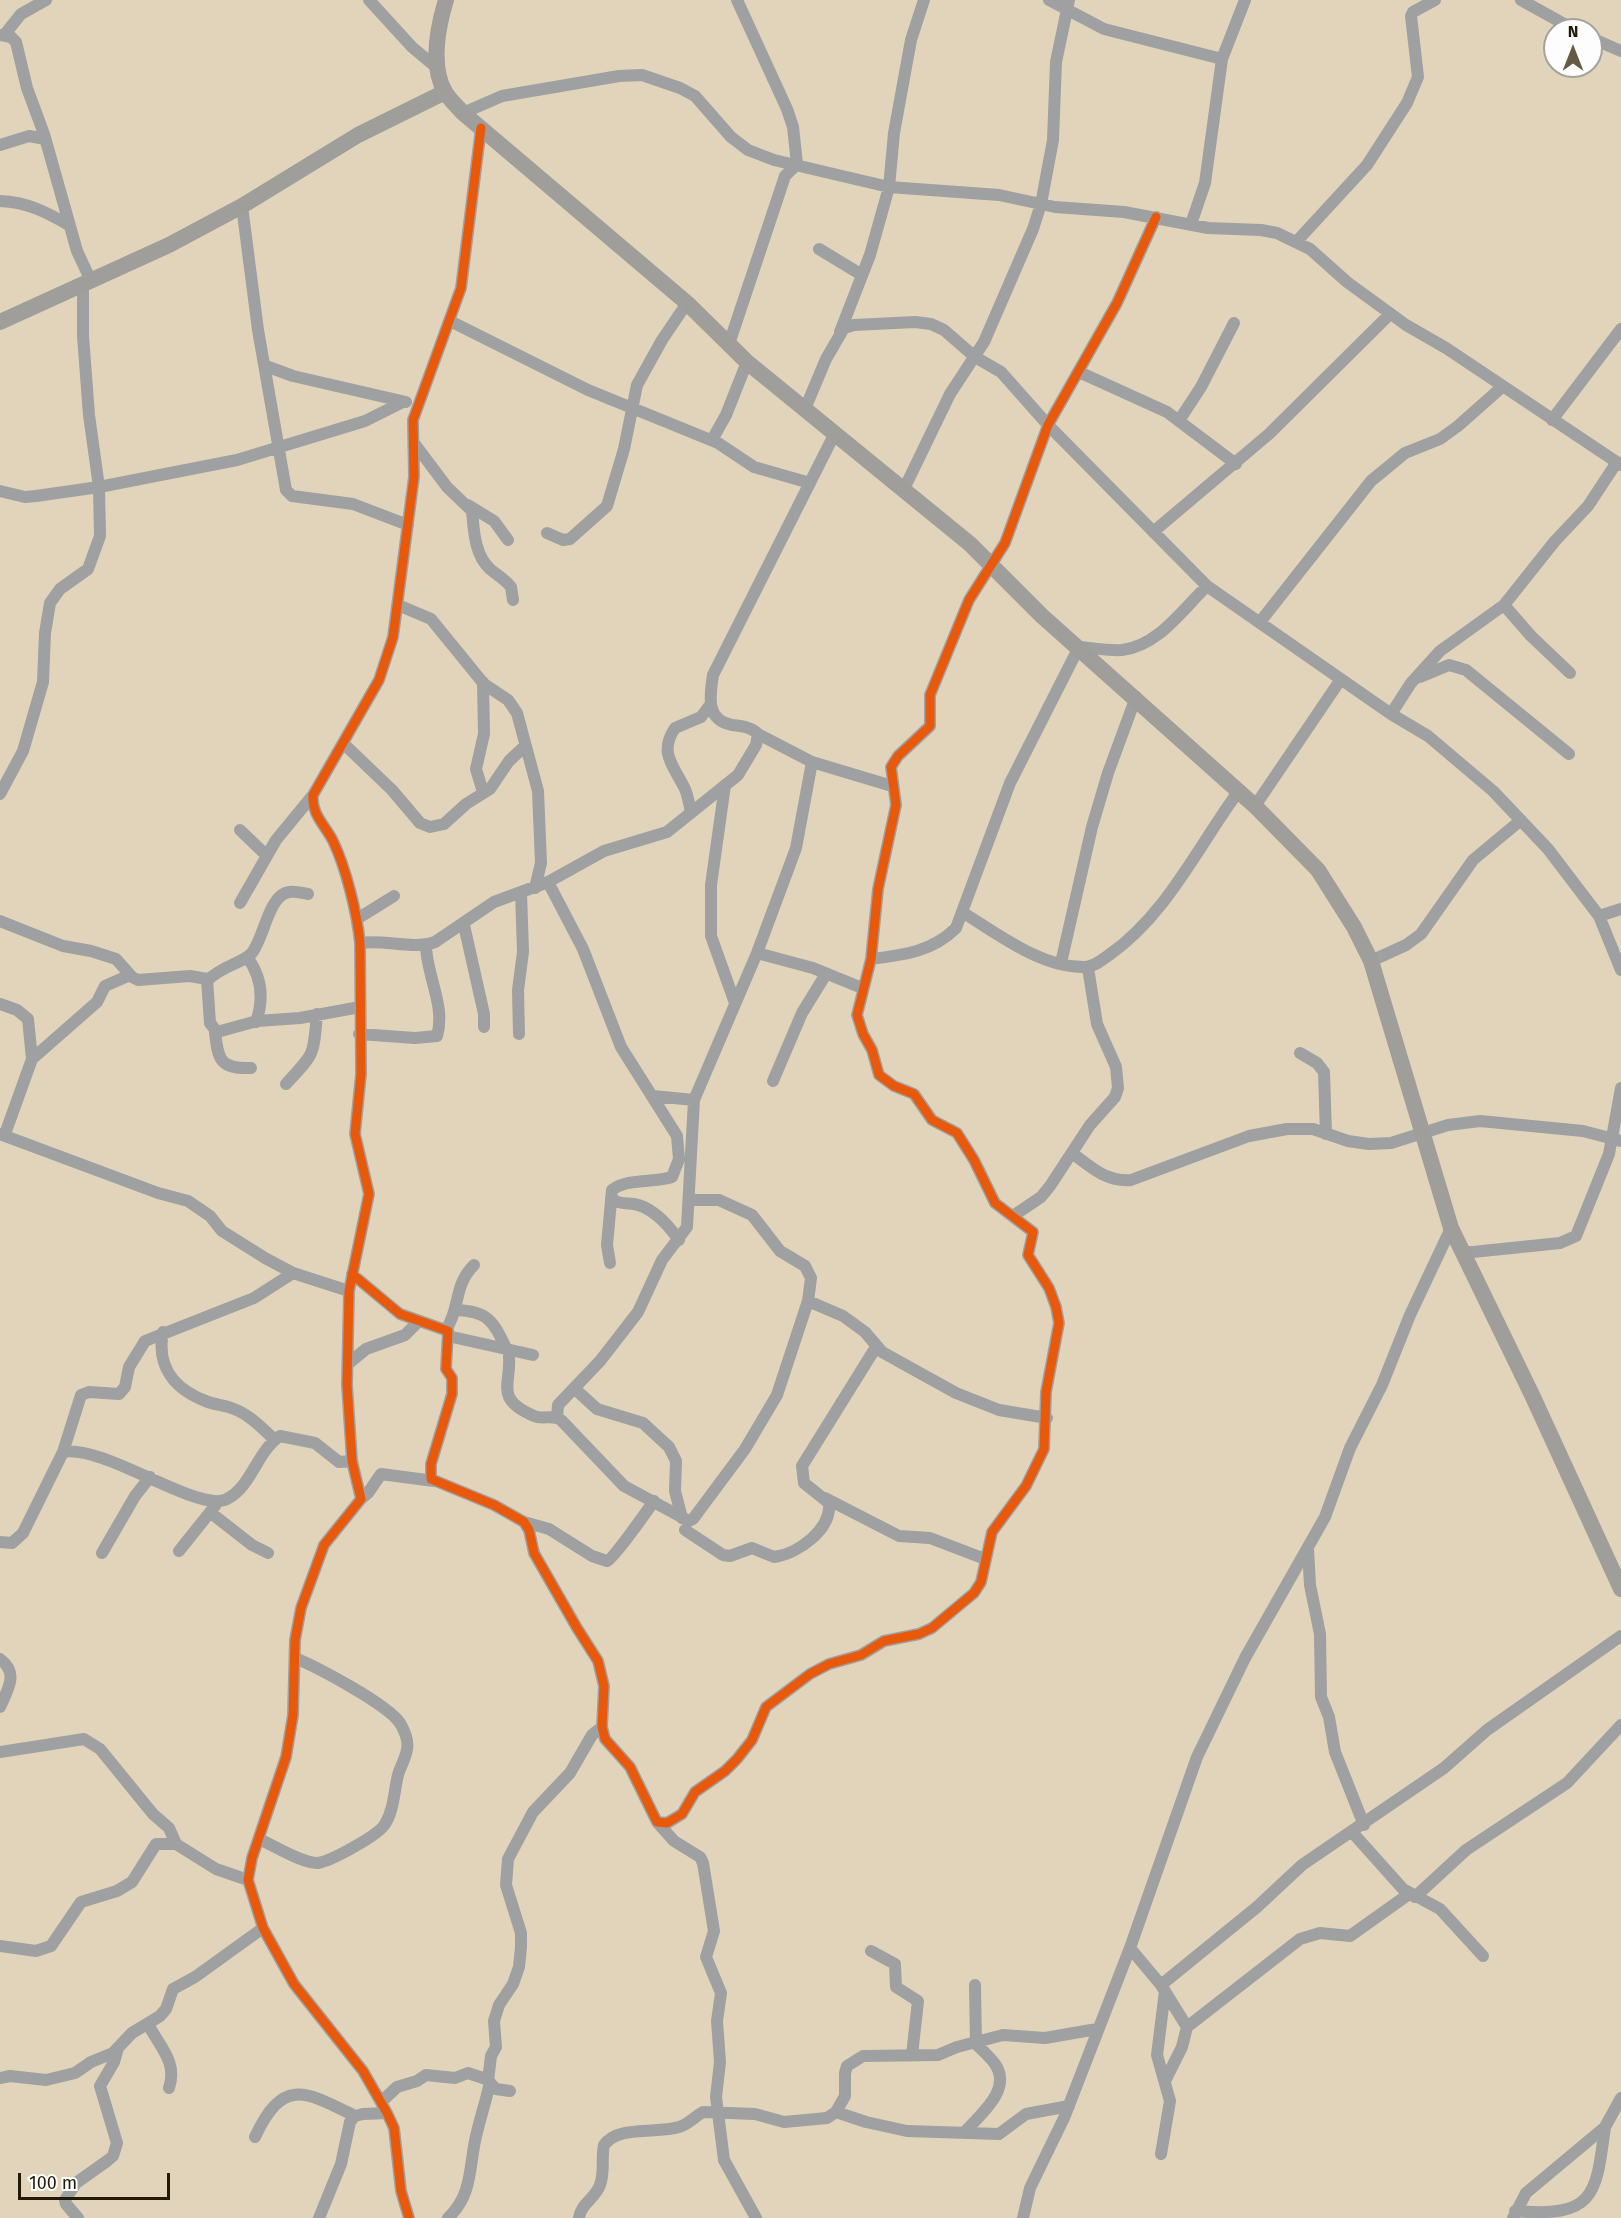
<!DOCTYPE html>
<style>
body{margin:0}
#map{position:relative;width:1621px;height:2218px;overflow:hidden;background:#e1d4ba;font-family:"Fira Sans",sans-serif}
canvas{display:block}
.north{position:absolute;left:1543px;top:18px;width:60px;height:60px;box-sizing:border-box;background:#fdfdfd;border:2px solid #a5a29b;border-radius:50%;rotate:0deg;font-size:16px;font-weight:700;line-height:24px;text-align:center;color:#221907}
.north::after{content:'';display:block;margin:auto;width:21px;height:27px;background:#655a46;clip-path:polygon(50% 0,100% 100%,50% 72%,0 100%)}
.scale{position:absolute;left:18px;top:2173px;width:152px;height:27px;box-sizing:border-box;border:3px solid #221907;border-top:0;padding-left:8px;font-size:18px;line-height:21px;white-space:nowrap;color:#221907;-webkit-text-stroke:4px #fdfdfd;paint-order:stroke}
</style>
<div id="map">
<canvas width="1621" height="2218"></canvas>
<div class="north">N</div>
<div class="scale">100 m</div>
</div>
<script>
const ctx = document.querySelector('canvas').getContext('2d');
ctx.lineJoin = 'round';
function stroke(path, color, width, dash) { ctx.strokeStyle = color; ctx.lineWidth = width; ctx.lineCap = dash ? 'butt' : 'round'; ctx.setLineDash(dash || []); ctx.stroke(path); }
stroke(new Path2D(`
 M369 0 412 47 437 68
 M1049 0 1104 29 1222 59
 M1521 0 1575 30
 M5 34 21 14 46 0
 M0 35 11 37 16 42 27 88 44 134 77 251 91 281
 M1591 38 1621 51
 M463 113 502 96 619 76 642 75 680 88 695 96 731 137 748 150 774 160 889 187 999 195 1055 207 1124 212 1208 228 1261 230 1277 233 1310 249 1347 282 1406 325 1446 348 1621 465
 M0 145 29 136 45 139
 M0 201C27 202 46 212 69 225
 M242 206 258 330 286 490 292 496 353 504 408 525
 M1191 224 1205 183 1222 59 1245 0
 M1297 241 1367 165 1407 103 1418 77 1411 16 1413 12 1435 0
 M819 249 862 275
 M450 321 588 390 718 443 754 467 810 483
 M840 332 870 255 889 187 894 133 911 40 924 0
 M729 344 785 176 797 164 793 127 787 109 737 0
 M266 366 293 376 406 402
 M1079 372 1167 412 1236 464
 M805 409 826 359 844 328 854 325 915 322 931 324 944 330 975 357 1001 372 1048 425 1207 586 1391 714 1428 736 1493 791 1548 849 1599 916 1621 970
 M1180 419 1201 387 1234 323
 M1552 420 1621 329
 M712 440 726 415 747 362
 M414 443 447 487 472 511C474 530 474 554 490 569 497 575 505 579 511 587L513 600
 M904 489 950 394 984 342 1033 229 1041 204 1053 140 1056 62 1069 0
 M0 491 25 497 36 496 99 487 237 460 365 421 403 402
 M468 505 494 521 508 540
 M1153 532 1269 434 1390 314
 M547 533 563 540 570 539 607 506 624 449 637 385 662 340 687 303
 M398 605 431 619 484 684 508 700 517 713 538 791 541 863 535 888
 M1504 605 1531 636 1570 673
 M1260 622 1371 481 1405 453 1440 439 1458 426 1502 387
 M1420 677 1449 665 1466 670 1569 754
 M483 682 484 734 476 769 483 792
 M1391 714 1411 683 1440 651 1504 605 1555 541 1588 506 1617 462
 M758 734 812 762 892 786
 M344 744 392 790 420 823 430 827 444 824 466 804 490 789 509 761 525 746
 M725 785 711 885V936L735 1003
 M0 794 23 751 43 682 45 633 50 603 60 589 88 569 100 536 99 487 89 415 83 336V285
 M1255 806 1341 679
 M691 812C689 804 688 796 685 789 674 766 658 753 675 728L701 717 710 705
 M240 830 266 855
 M548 882 583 949 621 1047 677 1136 679 1159 672 1177C653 1183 628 1178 612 1190L607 1245 610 1263
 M240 903 276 840 313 795
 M962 912C998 934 1041 968 1085 967 1094 967 1102 960 1109 955 1167 914 1197 848 1238 792
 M1599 916 1621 909
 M357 919 394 896
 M0 921 63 946 91 951 116 959 132 977 138 980 190 976 207 979 210 1023 217 1032 257 1021 300 1018 360 1007
 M464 925 484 1014V1027
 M360 943C385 939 412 950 435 942L494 902 548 882 604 851 667 832 738 775 756 745 758 734C751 727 742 726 732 725 705 720 710 695 713 675L835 433
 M757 953 813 968 862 988
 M247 957C262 977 264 999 256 1022
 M871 959C903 955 932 952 956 928L1010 783 1079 647C1093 648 1108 651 1122 650 1158 646 1182 610 1207 586
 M1371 961 1406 945 1421 934 1473 860 1521 820
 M1061 963 1092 827 1108 773 1136 697
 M208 980C222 966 240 964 251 954 264 940 268 895 289 892 295 891 302 893 308 894
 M0 1004 17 1010 28 1019 32 1059 5 1134
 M215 1032C218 1060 220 1069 251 1068
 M359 1034 415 1038 437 1036C446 1006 426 974 426 945
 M519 1034 518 990 523 952 521 892
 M1300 1053 1317 1063 1324 1072 1326 1134
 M32 1059 97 1002 105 986 130 975
 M773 1081 802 1013 826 974
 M286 1084C315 1052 313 1058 317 1014
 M653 1096 694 1100
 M0 1134 158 1193 188 1201 210 1216 222 1231 265 1258 293 1273 349 1291
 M1072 1153C1091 1167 1106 1182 1131 1180L1249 1136 1287 1129H1313L1348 1141 1369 1144 1391 1143 1448 1125 1480 1121 1583 1131 1621 1141
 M611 1199C619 1204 625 1203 634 1204 652 1207 669 1226 679 1240
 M1013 1216 1041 1197 1050 1186 1090 1125 1115 1097 1118 1088 1116 1067 1097 1024 1088 968
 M1463 1253 1560 1243 1576 1236 1609 1154 1621 1088
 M352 1274 400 1314 448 1331 446 1369 452 1378V1394L431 1464V1479L494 1505 524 1522 529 1530 534 1553 577 1628 598 1661 604 1686 602 1727 605 1739 630 1767 657 1822 667 1823 682 1814 695 1792 725 1771 737 1759 752 1740 766 1707 810 1674 829 1664 861 1655 884 1641 919 1634 932 1628 974 1593 981 1582 992 1532 1026 1486 1044 1449 1046 1392 1059 1323 1056 1307 1049 1288 1028 1255 1033 1232 995 1203 974 1160 957 1133 932 1120 914 1094 894 1086 879 1075 872 1050 863 1034 857 1015 871 959 878 889 896 805 891 767 898 756 930 726V695L969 600 1005 543 1048 425 1117 303 1156 217
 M808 1301 843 1316 865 1332 882 1352 956 1393 999 1410 1047 1418
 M456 1310C488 1311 493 1321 506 1348
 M446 1330C461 1307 453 1286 474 1265
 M163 1332C156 1367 175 1390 208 1402 216 1405 226 1405 234 1409 250 1415 263 1429 275 1440
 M448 1336 533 1355
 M508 1349C515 1382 490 1397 534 1416 543 1420 553 1414 561 1420L624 1486 689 1521 693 1519 745 1449 777 1395 808 1301 811 1278 805 1266 780 1251 752 1215 719 1200H689
 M349 1363 366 1349 405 1335 418 1322
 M575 1389 597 1409 643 1423 669 1447 676 1461 675 1491 682 1518
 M557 1417 558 1405 600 1361 638 1312 662 1260 687 1227 694 1100 757 953 789 867 796 848 812 762
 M63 1452C104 1444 199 1514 227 1499 252 1486 257 1451 280 1436L315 1443 339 1462 352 1461
 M825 1498 899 1536 930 1538 985 1559
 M361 1499 368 1493 381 1474 434 1481
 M211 1513 252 1545 268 1553
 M524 1522 549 1529 592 1556 607 1561C613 1559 647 1511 654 1501
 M685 1530 723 1555 730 1556 752 1548 774 1557C798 1554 832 1529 829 1503L804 1483 802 1466 876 1347
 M0 1542 12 1543 23 1533 63 1452 81 1395 89 1392 119 1394 125 1387 129 1367 145 1341 254 1298 293 1273
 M1308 1549 1310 1585 1320 1634 1321 1697 1329 1717 1335 1752 1364 1825
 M179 1551 215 1506
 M102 1553 135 1496 150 1477
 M0 1659C19 1673 8 1689 0 1707
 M0 1752 84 1739 100 1749 153 1814 169 1828 176 1844
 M657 1822 674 1841 700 1857 703 1863 714 1931 706 1957 721 1993 717 2021 720 2062 716 2097 724 2160 756 2218
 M1352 1832 1403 1889 1440 1909 1483 1956
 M259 1839C273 1845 303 1864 318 1863 331 1861 379 1835 385 1824 394 1810 394 1791 398 1775 400 1767 406 1758 407 1749 409 1741 404 1730 400 1723 387 1704 317 1667 295 1658
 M1415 1897 1466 1850 1567 1783 1621 1725
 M0 1946 36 1951 51 1946 81 1902 117 1891 132 1882 156 1844H176L216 1869 248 1880
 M1130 1948 1161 1985 1187 2027 1182 2047 1166 2079
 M871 1951 895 1964 896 1987 918 2001 912 2055
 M1161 1985 1257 1907 1302 1865 1444 1768 1487 1730 1621 1636
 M148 2024C159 2046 178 2062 169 2088
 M1187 2027 1300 1939 1320 1933 1350 1936 1409 1894
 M0 2078 10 2076 46 2080 75 2073 91 2062 113 2053 132 2033 160 2016 166 2009 173 1989 195 1977 263 1928
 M488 2081 491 2056 496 2047 494 2021 499 2005 513 1984 519 1967 521 1947V1933L506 1885 508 1859 533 1812 570 1773 592 1735 602 1727
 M381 2102 397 2087 417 2081 426 2075 455 2078 468 2073 486 2079 496 2089 510 2091
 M836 2112 866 2122 907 2131 999 2134 1026 2114 1069 2106
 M965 2132C979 2115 1013 2090 995 2064 990 2057 982 2050 976 2044L975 1985
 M255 2137C283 2077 305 2091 355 2116
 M1161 2154 1170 2101 1157 2055 1165 1991
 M1515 2211C1596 2218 1596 2194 1605 2127
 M78 2218 66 2204 65 2200 76 2183 107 2161 113 2156 117 2143 100 2086 114 2062 118 2048
 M319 2218 341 2164 350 2122 355 2116 363 2114 387 2113
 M409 2218 401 2191 394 2128 387 2113 363 2071 294 1984 263 1928 248 1880 252 1858 286 1757 293 1715 295 1640 301 1608 324 1545 361 1499 352 1461 347 1385 349 1291 369 1194 355 1134 361 1074 360 943C357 913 346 868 333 841 325 825 311 814 313 795L379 680 393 637 414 477 413 420 461 288 481 128
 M448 2218C472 2195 469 2170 475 2141 479 2121 486 2102 490 2082
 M579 2218C581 2203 595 2199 600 2185 605 2172 601 2158 604 2145 619 2125 657 2134 679 2127 689 2124 694 2117 703 2112L755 2114 784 2122 827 2118 836 2112 845 2096V2073L847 2066 863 2056 938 2055 957 2047 1003 2035 1045 2038 1097 2029
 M1023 2218 1030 2188 1064 2118 1130 1948 1197 1757 1245 1658 1325 1517 1350 1448 1382 1385 1410 1315 1451 1228
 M1513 2218 1526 2193 1605 2127 1621 2098`), '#9fa0a1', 12);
stroke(new Path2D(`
 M446 0C438 26 430 66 445 92 449 99 457 106 463 113L687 303 747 362 970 544 1042 616 1255 806 1318 870 1354 927 1371 961 1451 1228 1533 1397 1621 1589
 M0 322 169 245 242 206 358 135 445 92`), '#9f9e9b', 16);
stroke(new Path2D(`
 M352 1274 400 1314 448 1331 446 1369 452 1378V1394L431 1464V1479L494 1505 524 1522 529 1530 534 1553 577 1628 598 1661 604 1686 602 1727 605 1739 630 1767 657 1822 667 1823 682 1814 695 1792 725 1771 737 1759 752 1740 766 1707 810 1674 829 1664 861 1655 884 1641 919 1634 932 1628 974 1593 981 1582 992 1532 1026 1486 1044 1449 1046 1392 1059 1323 1056 1307 1049 1288 1028 1255 1033 1232 995 1203 974 1160 957 1133 932 1120 914 1094 894 1086 879 1075 872 1050 863 1034 857 1015 871 959 878 889 896 805 891 767 898 756 930 726V695L969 600 1005 543 1048 425 1117 303 1156 217
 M409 2218 401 2191 394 2128 387 2113 363 2071 294 1984 263 1928 248 1880 252 1858 286 1757 293 1715 295 1640 301 1608 324 1545 361 1499 352 1461 347 1385 349 1291 369 1194 355 1134 361 1074 360 943C357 913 346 868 333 841 325 825 311 814 313 795L379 680 393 637 414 477 413 420 461 288 481 128`), '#e8590c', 9);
</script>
